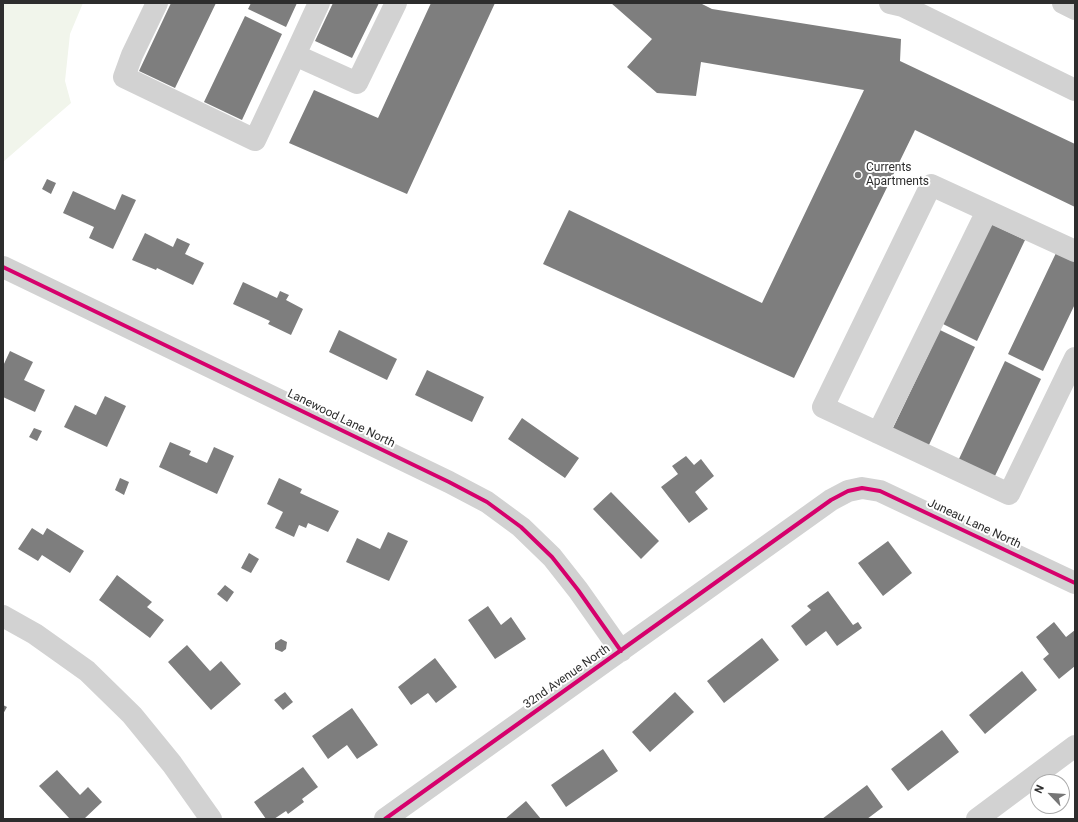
<!DOCTYPE html>
<style>
body{margin:0}
#map{position:relative;width:1078px;height:822px;overflow:hidden;background:#fff;font-family:Roboto,sans-serif}
canvas{display:block}
.frame{position:absolute;inset:0;border:4px solid #2d2d2d;pointer-events:none}
.north{position:absolute;left:1030px;top:774px;width:40px;height:40px;box-sizing:border-box;background:#fff;border:1px solid #ababab;border-radius:50%;rotate:295deg;font-size:11px;font-weight:700;line-height:16px;text-align:center;color:#2d2d2d}
.north::after{content:'';display:block;margin:auto;width:14px;height:18px;background:#767676;clip-path:polygon(50% 0,100% 100%,50% 72%,0 100%)}
</style>
<div id="map">
<canvas width="1078" height="822"></canvas>
<div class="frame"></div>
<div class="north">N</div>
</div>
<script>
const ctx = document.querySelector('canvas').getContext('2d');
ctx.lineJoin = 'round';
function fillPath(path, color) { ctx.fillStyle = color; ctx.fill(path, 'evenodd'); }
function stroke(path, color, width, dash) { ctx.strokeStyle = color; ctx.lineWidth = width; ctx.lineCap = dash ? 'butt' : 'round'; ctx.setLineDash(dash || []); ctx.stroke(path); }
function label(font, color, halo, rows, align = 'center') {
  ctx.font = font + ' Roboto,sans-serif'; ctx.lineWidth = 4; ctx.setLineDash([]); ctx.textBaseline = 'middle'; ctx.strokeStyle = halo; ctx.fillStyle = color; for (const [text, x, y, turn = 0] of rows) {
    ctx.save(); ctx.translate(x, y); ctx.rotate((+turn || 0) * Math.PI / 180); ctx.textAlign = isNaN(turn) ? turn : align; if (halo) ctx.strokeText(text, 0, 0); ctx.fillText(text, 0, 0); ctx.restore();
  }
}
fillPath(new Path2D(`
 M3 3H83L70 34 65 81 71 103 3 162Z`), '#f1f5eb');
fillPath(new Path2D(`
 M171 3H216L175 88 139 71Z
 M251 3H297L286 27 248 9Z
 M333 3H379L352 58 315 41Z
 M431 3H495L407 194 289 143 314 90 378 118Z
 M611 3H700L712 9 901 39 900 61 1075 144V207L915 130 794 378 543 264 569 210 762 303 864 90 701 62 696 96 657 93 627 67 652 39Z
 M245 16 282 34 242 120 204 102Z
 M47 179 56 183 51 194 42 189Z
 M73 191 115 210 122 194 136 200 113 249 89 238 94 227 63 213Z
 M989 223 1025 240 977 341 941 323Z
 M145 233 173 247 177 238 190 244 185 254 204 263 193 285 157 268 156 270 132 260Z
 M1056 253 1075 262V304L1043 371 1008 354Z
 M243 282 277 298 280 291 289 295 286 300 303 309 291 335 268 324 270 321 233 304Z
 M339 330 397 359 387 380 329 352Z
 M940 330 975 347 928 447 892 430Z
 M10 351 33 362 24 380 45 390 35 412 3 397V366Z
 M1005 361 1041 379 994 478 958 461Z
 M427 370 484 397 472 422 415 395Z
 M105 396 126 406 107 447 64 427 75 405 96 415Z
 M522 418 579 458 565 478 508 439Z
 M34 428 42 431 37 441 29 437Z
 M170 442 191 451 189 455 207 463 214 447 234 456 217 494 159 467Z
 M686 456 694 465 701 459 714 476 695 492 708 509 689 523 661 487 678 474 672 466Z
 M120 478 129 482 124 495 115 490Z
 M279 478 302 489 300 493 339 511 328 532 308 523 306 528 299 525 294 537 275 528 283 512 267 504Z
 M611 492 659 541 641 559 593 509Z
 M32 528 43 535 47 528 84 551 70 573 42 555 38 561 18 549Z
 M388 532 408 541 389 581 346 562 357 538 380 549Z
 M888 541 912 573 883 596 858 563Z
 M249 553 259 559 251 573 241 568Z
 M117 575 152 602 147 607 164 620 150 638 99 600Z
 M225 585 234 592 227 602 217 594Z
 M828 591 853 625 858 622 862 628 837 646 826 631 806 646 791 626 811 610 807 606Z
 M488 606 501 625 511 617 526 639 495 659 468 620Z
 M1054 622 1066 637 1075 630V666L1059 679 1043 659 1049 654 1036 637Z
 M762 638 779 660 724 703 707 681Z
 M281 639 287 642 286 649 282 652 275 649V643Z
 M187 645 210 671 221 661 241 684 211 710 168 662Z
 M435 658 457 687 436 703 428 693 411 705 398 687Z
 M1022 671 1037 690 985 734 969 715Z
 M285 692 293 702 283 710 274 700Z
 M675 692 694 712 650 752 632 732Z
 M3 705 7 707 3 714Z
 M352 708 378 745 357 759 347 745 328 759 312 736Z
 M942 730 959 752 908 791 891 769Z
 M603 749 618 771 566 807 551 785Z
 M303 767 318 787 302 799 304 802 288 814 286 811 274 819H266L254 802Z
 M57 770 80 795 88 787 102 802 84 819H70L39 786Z
 M867 785 883 807 867 819H822Z
 M526 801 541 819H505Z`), '#7e7e7e');
stroke(new Path2D(`
 M157 3 132 55 124 77 255 140 295 55 357 83 396 3
 M890 3 903 6 1075 90
 M1063 3 1075 9
 M295 55 319 3
 M1075 251 931 185 823 407 1009 494 1075 358
 M3 267 449 482 487 502 521 527 552 557 578 590 621 651
 M878 433 987 211
 M3 616 35 634 87 671 132 715 172 764 211 819
 M385 819 831 500 848 491 862 488 880 491 1075 583
 M977 819 1075 746`), '#d2d2d2', 22);
stroke(new Path2D(`
 M3 267 449 482 487 502 521 527 552 557 578 590 621 651
 M385 819 831 500 848 491 862 488 880 491 1075 583`), '#d6006c', 4);
for (const [x, y, r, color] of [
 [858,175,4,"#767676"]
]) { const dot = new Path2D(); dot.arc(x, y, r, 0, 2 * Math.PI); ctx.fillStyle = color; ctx.fill(dot); stroke(dot, '#fff', 1.5); }
label('12px', '#2d2d2d', '#fff', [
 ["Currents",866,168],
 ["Apartments",866,182]
], 'left');
label('12px', '#2d2d2d', '#fff', [
 ["Lanewood Lane North",341,419,26],
 ["Juneau Lane North",974,524,25],
 ["32nd Avenue North",567,677,-35]
]);
</script>
